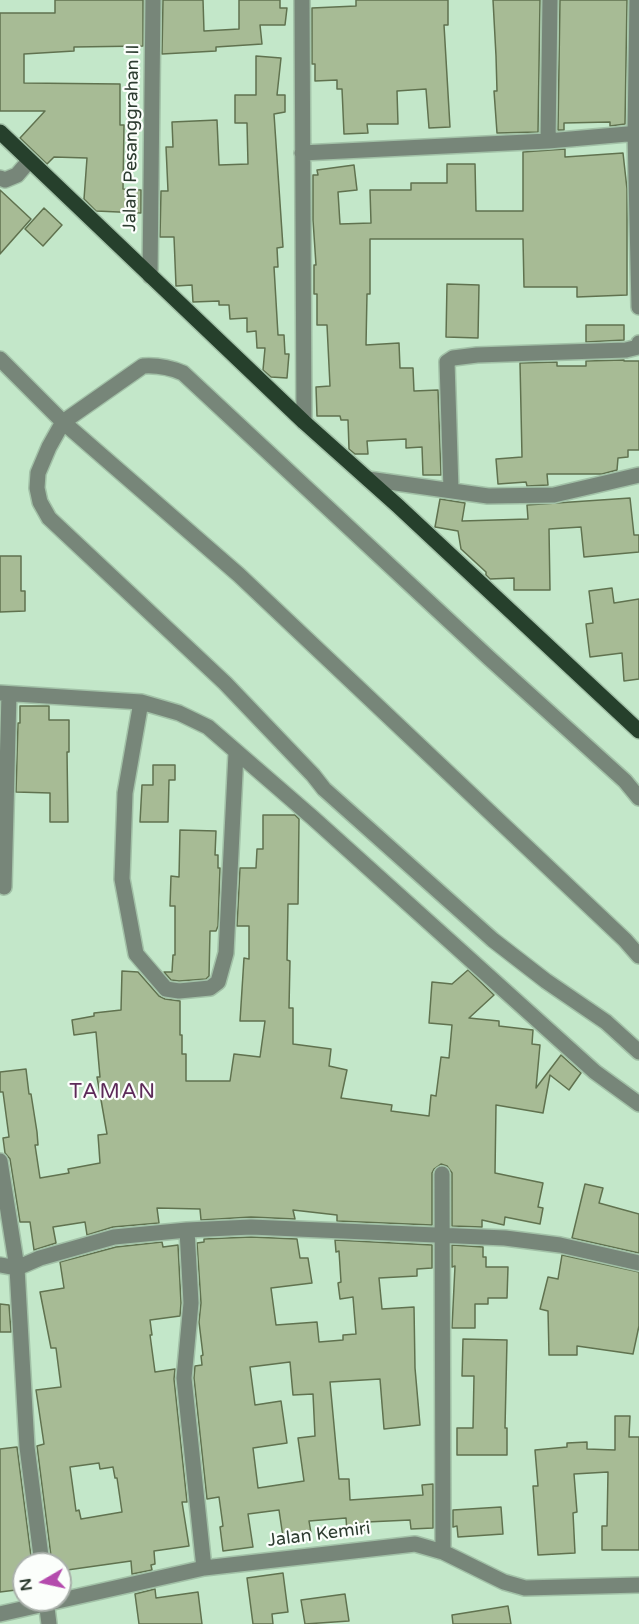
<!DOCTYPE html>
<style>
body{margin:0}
#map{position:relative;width:639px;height:1624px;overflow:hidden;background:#c3e7c9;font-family:"Varela Round",sans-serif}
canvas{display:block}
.north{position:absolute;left:12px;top:1552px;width:60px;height:60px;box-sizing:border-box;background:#fbfefb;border:2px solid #a9b0aa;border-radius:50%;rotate:261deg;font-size:16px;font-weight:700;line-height:24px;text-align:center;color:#2d3c30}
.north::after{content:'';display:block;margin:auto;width:21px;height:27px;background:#b44bad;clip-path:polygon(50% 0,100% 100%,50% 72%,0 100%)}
</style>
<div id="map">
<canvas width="639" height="1624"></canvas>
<div class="north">N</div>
</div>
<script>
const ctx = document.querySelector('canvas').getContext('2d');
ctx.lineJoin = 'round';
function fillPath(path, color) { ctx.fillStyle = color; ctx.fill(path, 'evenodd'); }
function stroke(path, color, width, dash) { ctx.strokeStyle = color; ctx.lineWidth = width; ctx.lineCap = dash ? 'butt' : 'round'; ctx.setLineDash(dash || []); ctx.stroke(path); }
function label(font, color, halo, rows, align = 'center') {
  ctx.font = font + ' "Varela Round",sans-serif'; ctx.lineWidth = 4.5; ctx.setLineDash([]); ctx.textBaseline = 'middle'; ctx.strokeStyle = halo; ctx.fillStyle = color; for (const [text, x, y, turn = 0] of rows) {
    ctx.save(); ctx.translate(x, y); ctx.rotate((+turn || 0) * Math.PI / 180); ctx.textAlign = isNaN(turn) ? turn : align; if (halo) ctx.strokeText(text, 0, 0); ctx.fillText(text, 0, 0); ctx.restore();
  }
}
const building = new Path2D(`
 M55 0H143V46L74 47V51L24 54V83L120 84V125H124L123 189 141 190V213L96 211 84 199 87 158 54 157 47 164 20 138 45 111H0V13H55Z
 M163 0H203L204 31 239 29V0H280V8H287L285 25H260L262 44 216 47V51L162 54Z
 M356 0H448V25H444L450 127 429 128 426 89 397 91 398 124H367L368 133 344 134 342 89H337V80L315 81V64H312V8L356 6Z
 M493 0H540L538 132 497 133 494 91H497L496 56Z
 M560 0H627L625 124 610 126V122L564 123V130H558Z
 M256 56 281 58 277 95H285V112L274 114 283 247 277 248 278 267H274L278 335H284L285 354H289L287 378 271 377 263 370 265 348H257L256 331 247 332V318L230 319 229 305H219V301L193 302 192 285 176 286 174 237H160L161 191H168L166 147H173L172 122 217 120 219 165 248 164 247 123H235V95H256Z
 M565 149V157L623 153 627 189V295L577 297V287H524L523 239H370V294H367L366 345 399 343 400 368H413L414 391 438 390 441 475H423L422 447 406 448V439L367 441 368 454H355L349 449 348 420H341L340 416H317L316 387 330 386 327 325H317V294H314V265H316L313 220V175H318L317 170 354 165 357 190 338 192 340 224 371 223 370 190H411V183H447V164H475L476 211H523V152Z
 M0 190 31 219 0 254Z
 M44 208 62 225 43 246 25 229Z
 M447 284 479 285 478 338 446 337Z
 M586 325H624V340L586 342Z
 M624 360V361H639V450H628V457L618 458 617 470 602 474H547L548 485 527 486 526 482 498 484 496 459 522 457 520 363 557 362V366H586V361Z
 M630 498 634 535H639V552L584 557 581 527 549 529 550 590H514V578L490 579 486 575V572L461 549 458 531 435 527 440 499 465 503 462 521 528 519 527 505Z
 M0 556H21V591H25V611L0 612Z
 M612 588 614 603 639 599V679L624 681 622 653 590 657 586 624 593 623 589 591Z
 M20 706H49V720H69V752H67L68 822H50V793L16 792 18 723H20Z
 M153 765H175V780H169L168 822H140L142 785H153Z
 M263 815H295L299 819 298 904H288L287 960 290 961 289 1008H293V1044L331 1049 329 1066 347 1070 341 1098 392 1105 391 1111 429 1116 431 1095 436 1096 441 1057 449 1058 452 1025 429 1023 432 982 452 984 468 970 494 995 469 1018 499 1021V1026L533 1030 532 1044 540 1045 536 1088 561 1055 581 1073 569 1090 550 1075 543 1113 496 1105 495 1173 543 1183 538 1207 543 1208 540 1224 505 1217 504 1225 482 1220V1227L452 1226V1173L447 1166 441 1164 434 1169 432 1173V1225L337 1221V1215L293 1210 295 1219 251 1217 201 1220 200 1209 157 1208 159 1223 113 1227 87 1235 85 1222 53 1227 56 1243 34 1250 30 1222H20L10 1159 5 1153 3 1138 9 1137 3 1092H0V1072L26 1069 29 1094H31L37 1132 38 1145H35L40 1178 69 1173 68 1169 100 1163 98 1135 107 1134 97 1077H100L96 1032 74 1035 72 1020 94 1016V1013L121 1010 122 971 138 972 159 996 165 999 180 1001V1035H182V1054H186V1081H230L234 1054 260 1057 265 1021H240L244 958 249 959V926H237L240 868H256L257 849H263Z
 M180 830 216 831 215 855H218V868H220L218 926 216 931H210L209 976 206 979 179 981 171 980 164 972H172L173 955H175V906H170L171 876 179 877Z
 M585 1184 603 1188 599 1203 639 1214V1253L572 1238Z
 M251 1237 297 1239 300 1258H308L312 1283 271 1288 276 1325 317 1322 319 1342 343 1340V1335L356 1334 353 1297 340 1299 338 1283 341 1282 339 1251 336 1252 335 1240 432 1245V1268L417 1269V1276L379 1278 382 1309 414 1307 415 1368 420 1425 384 1429 380 1379 330 1382 339 1479H349L350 1500 423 1495 422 1485 433 1484V1528L411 1529 410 1520 367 1522V1530L347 1532 346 1518 309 1521 311 1533 283 1537 279 1510 248 1514 253 1547 223 1551 220 1527 223 1526 219 1497 207 1499 194 1378 195 1366 202 1365 201 1356 203 1355 199 1322 201 1303 197 1243 204 1242V1239ZM290 1362 293 1395 313 1394 315 1436 298 1438 304 1481 258 1488 253 1448 287 1443 281 1401 255 1405 250 1367Z
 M162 1242 163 1247 178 1245 181 1303 180 1316 150 1320 152 1335H150L155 1372 175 1369 174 1379 187 1502H182L189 1546 154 1551 155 1564 151 1565 152 1570 132 1574 131 1561 60 1571V1564H52L37 1446 44 1444 36 1390 61 1387 56 1348H51L40 1292 64 1288 60 1262 116 1247ZM99 1463 100 1469 113 1467 115 1478H117L122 1512 81 1519 79 1510 76 1511 70 1467Z
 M452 1245 483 1247V1257H486V1267H508L507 1298H488V1304H475V1328H452L455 1266 452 1267Z
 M562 1255 639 1272V1326L633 1354 577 1346V1355H549L548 1311 540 1309 548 1277 558 1279Z
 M0 1304 9 1305 11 1332H0Z
 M463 1339 507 1340 505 1428H507V1455H457V1428H473L474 1376H462Z
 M615 1416H630L629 1437H639V1550H602V1526H607L608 1472 574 1474 577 1512 573 1513 575 1553 538 1555 533 1486H538L535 1450 567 1447V1443L587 1442V1449L615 1450Z
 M17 1447 32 1564H24V1589L0 1592V1449Z
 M501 1507 503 1534 458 1537 457 1526 453 1527V1510Z
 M283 1573 288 1612 272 1614 273 1624H253L247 1578Z
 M155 1589 156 1598 198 1592 202 1624H139L135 1594Z
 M345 1594 349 1621 305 1624 301 1600Z
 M508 1606 511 1624H453L452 1615Z`);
fillPath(building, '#a7bb95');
stroke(building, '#60724f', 1.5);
const minor = new Path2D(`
 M302 0 304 422
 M637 0 635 133 639 307
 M548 141 550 0
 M302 153 548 141 639 133
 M0 178 5 180 17 175 29 161
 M150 276 153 0
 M0 359 63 422 239 575 625 940 639 956
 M368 479 488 496 554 495 639 475
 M451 490 447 362 453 358 477 355 626 350 638 347 639 343
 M0 693 141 702 179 713 208 727 313 818 595 1072 639 1104
 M141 702 125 793 122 879 136 954 166 989 179 991 210 988 218 982 226 953 236 753
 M639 798 625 781 489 658 183 373C169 367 158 365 143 366L63 422 49 447 38 473 37 488 40 502 49 518 225 683 313 775 324 789 493 940 546 981 606 1022 639 1052
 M4 887 9 694
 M0 1161 17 1268 27 1447 42 1564
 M442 1174 443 1552
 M187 1230 191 1303 184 1378 204 1568
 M0 1265 17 1268 40 1258 114 1237 187 1230 251 1227 505 1238 560 1245 639 1263
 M46 1600 49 1624
 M0 1614 204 1568 415 1544 443 1552 504 1582 525 1588 639 1585`);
const major = new Path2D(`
 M0 132 304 422 398 506 639 731`);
stroke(minor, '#a2c1a7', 18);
stroke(major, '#a2c1a7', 18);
stroke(minor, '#778679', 15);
stroke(major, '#26402c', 15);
label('18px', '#2d3c30', '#fbfefb', [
 ["Jalan Pesanggrahan II",132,138,-89],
 ["Jalan Kemiri",319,1535,-7]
]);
ctx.letterSpacing = '1.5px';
label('21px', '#5d2a59', '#fbfefb', [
 ["TAMAN",113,1092]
]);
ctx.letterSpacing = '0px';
</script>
